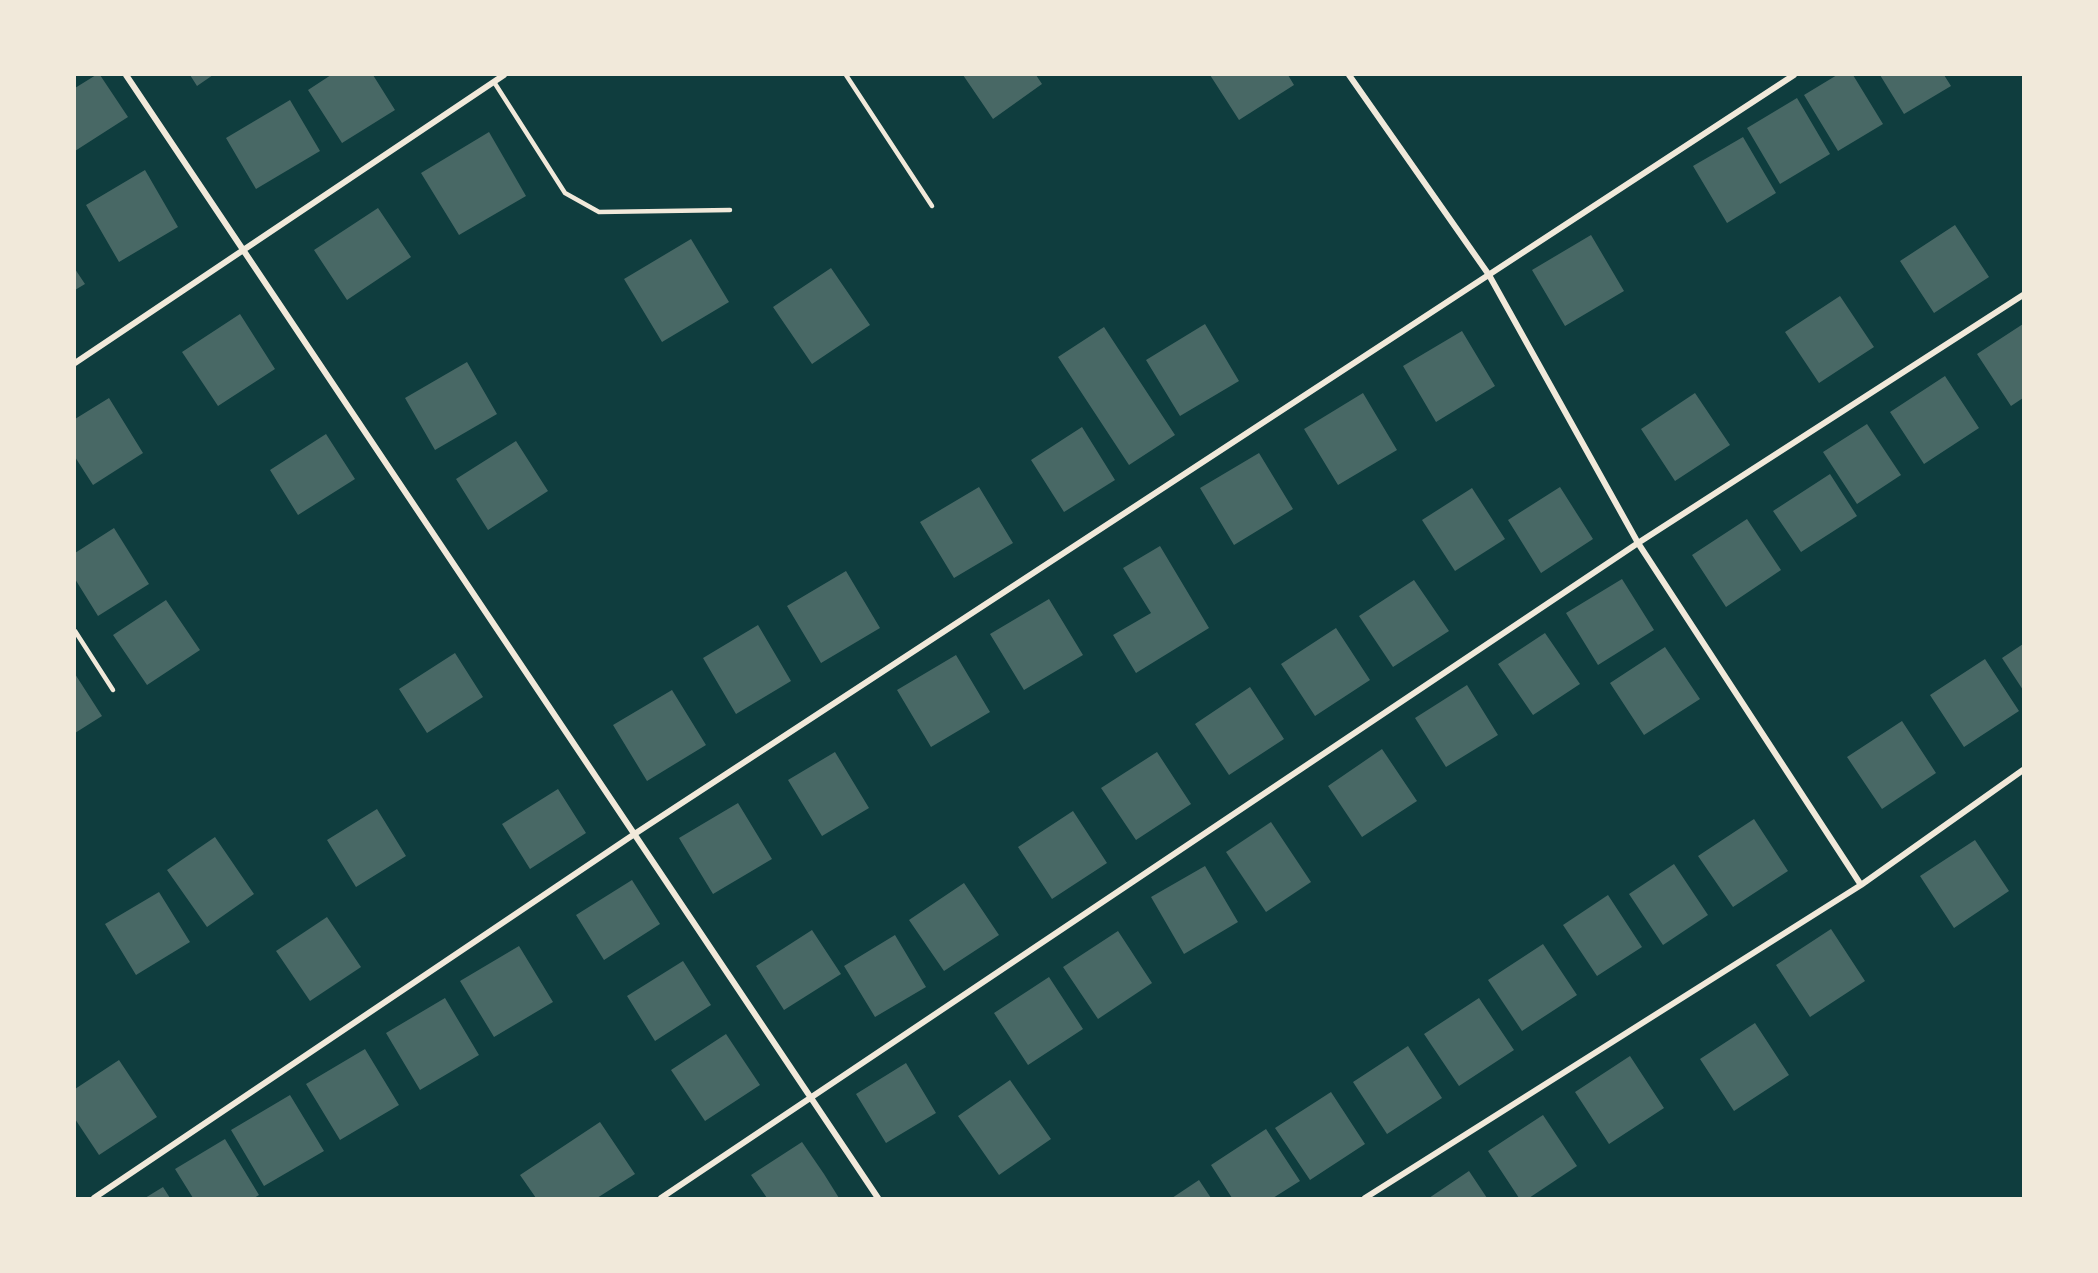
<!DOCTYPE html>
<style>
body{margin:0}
#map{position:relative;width:2098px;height:1273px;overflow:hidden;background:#0f3d3e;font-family:Bitter,serif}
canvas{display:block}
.frame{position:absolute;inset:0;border:76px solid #f1e9da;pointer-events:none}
</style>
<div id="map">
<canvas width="2098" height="1273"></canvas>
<div class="frame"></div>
</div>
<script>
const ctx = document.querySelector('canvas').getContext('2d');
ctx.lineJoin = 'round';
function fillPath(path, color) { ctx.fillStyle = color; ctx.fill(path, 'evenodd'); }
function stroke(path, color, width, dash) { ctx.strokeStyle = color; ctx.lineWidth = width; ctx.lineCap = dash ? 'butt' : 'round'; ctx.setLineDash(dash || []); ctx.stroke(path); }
fillPath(new Path2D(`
 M96 75H100L128 117 75 151V88Z
 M190 75H213L197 86Z
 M331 75H373L395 110 342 143 308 90Z
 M963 75H1036L1042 84 993 119Z
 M1210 75H1288L1294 85 1239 120Z
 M1837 75H1853L1883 124 1838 151 1804 95Z
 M1880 75H1944L1951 86 1904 114Z
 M1797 98 1830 154 1780 184 1747 128Z
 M290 100 320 151 256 189 226 138Z
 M489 132 526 196 459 235 421 173Z
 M1743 137 1776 193 1727 223 1693 166Z
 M145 170 178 227 119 262 86 205Z
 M378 208 411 257 347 300 314 250Z
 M1955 225 1989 277 1934 313 1900 261Z
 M1591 235 1624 291 1565 326 1532 270Z
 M691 239 729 302 662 342 624 279Z
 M831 268 870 325 812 364 773 307Z
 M75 269 85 284 75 290Z
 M1840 296 1874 347 1819 383 1785 332Z
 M240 314 275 369 218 406 182 352Z
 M1205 324 1239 381 1180 416 1146 360Z
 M2023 324V398L2011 406 1977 354Z
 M1104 327 1175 435 1129 465 1058 357Z
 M1462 331 1495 386 1436 422 1403 366Z
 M467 362 497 414 435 450 405 398Z
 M1945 376 1979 428 1924 464 1890 412Z
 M1363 393 1397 450 1338 485 1304 429Z
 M1695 393 1730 445 1675 481 1641 429Z
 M109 398 143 453 93 485 75 457V419Z
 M1867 424 1901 475 1857 504 1823 452Z
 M1082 427 1115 480 1064 512 1031 460Z
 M326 434 355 479 298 515 270 470Z
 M516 441 548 491 488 530 456 479Z
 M1259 453 1293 509 1234 545 1200 488Z
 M1830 474 1857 516 1801 552 1773 511Z
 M979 487 1013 543 954 578 920 522Z
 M1560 487 1593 539 1541 573 1508 520Z
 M1472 488 1505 539 1455 571 1422 520Z
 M1747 519 1781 570 1726 607 1692 555Z
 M114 528 149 584 98 616 75 579V553Z
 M1160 546 1209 628 1136 673 1113 635 1151 613 1123 568Z
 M846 571 880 628 821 663 787 606Z
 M1622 579 1654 630 1598 665 1566 613Z
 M1414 580 1449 631 1393 667 1359 616Z
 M1049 599 1083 655 1024 690 990 634Z
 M166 600 200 650 147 685 113 635Z
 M758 625 791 681 736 714 703 658Z
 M1336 628 1370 680 1315 716 1281 664Z
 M1545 633 1580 684 1533 715 1498 664Z
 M2023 644V690L2002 658Z
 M1665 647 1700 699 1644 735 1610 683Z
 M455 653 483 697 427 733 399 689Z
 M956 655 990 712 931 747 897 690Z
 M1985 659 2019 711 1964 747 1930 695Z
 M75 674 102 716 75 733Z
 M1467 685 1498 735 1446 767 1415 718Z
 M1250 687 1284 739 1229 775 1195 724Z
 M672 690 706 745 647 781 613 725Z
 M1902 721 1936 773 1882 809 1847 757Z
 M1382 749 1417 801 1362 837 1328 786Z
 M835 752 869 808 822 836 788 780Z
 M1157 752 1191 804 1136 840 1101 788Z
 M558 789 586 833 530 869 502 824Z
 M738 803 772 859 713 894 679 838Z
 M377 809 406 856 356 887 327 840Z
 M1073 811 1107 863 1052 899 1018 847Z
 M1754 819 1788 871 1733 907 1698 856Z
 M1271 822 1311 882 1266 912 1226 852Z
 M215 837 254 894 207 927 167 870Z
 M1975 840 2009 891 1954 928 1920 876Z
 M1674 864 1708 915 1663 945 1629 894Z
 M1205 866 1238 922 1184 954 1151 897Z
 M632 880 660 924 604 960 576 915Z
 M964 883 999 935 944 971 909 920Z
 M159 892 190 942 136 975 105 924Z
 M1608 895 1642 947 1597 976 1563 925Z
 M327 917 361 967 310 1001 276 951Z
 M1831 929 1865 981 1810 1017 1776 965Z
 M812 930 841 974 784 1010 756 966Z
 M1118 931 1152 983 1098 1019 1063 967Z
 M895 935 926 987 875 1017 844 966Z
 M1543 944 1577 995 1522 1031 1488 980Z
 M519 946 553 1002 494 1037 460 981Z
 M683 961 711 1005 655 1041 627 996Z
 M1049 977 1083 1029 1028 1065 994 1013Z
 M445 998 479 1055 420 1090 386 1033Z
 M1479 998 1514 1050 1459 1086 1424 1034Z
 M1755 1023 1789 1075 1734 1111 1700 1059Z
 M726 1034 760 1085 705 1121 671 1070Z
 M1408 1046 1442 1098 1387 1134 1353 1082Z
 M365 1049 399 1105 340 1140 306 1084Z
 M1630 1056 1664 1108 1609 1144 1575 1092Z
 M119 1060 157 1117 99 1155 75 1119V1089Z
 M906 1063 936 1113 886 1143 856 1094Z
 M1010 1080 1051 1139 999 1175 958 1116Z
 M1331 1092 1365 1144 1310 1180 1275 1128Z
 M290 1095 324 1151 264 1186 231 1130Z
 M1543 1115 1577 1166 1529 1198H1519L1488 1151Z
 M600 1122 635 1174 597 1198H536L520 1175Z
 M1266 1129 1300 1181 1273 1198H1232L1211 1165Z
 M225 1139 259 1195 254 1198H193L175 1169Z
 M802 1142 824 1174 839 1198H767L751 1175Z
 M1469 1171 1487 1198H1429Z
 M1199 1180 1211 1198H1172Z
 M163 1187 170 1198H145Z`), '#486865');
stroke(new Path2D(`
 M846 75 932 206
 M494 82 565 193 599 212 730 210
 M75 631 113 690`), '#f1e9da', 4.5);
stroke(new Path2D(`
 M126 75 878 1198
 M1349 75 1489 275 1638 543 1861 885
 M75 363 504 75
 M94 1198 633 835 1794 75
 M661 1198 1638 543 2023 295
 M1365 1198 1861 885 2023 770`), '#f1e9da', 6);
</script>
